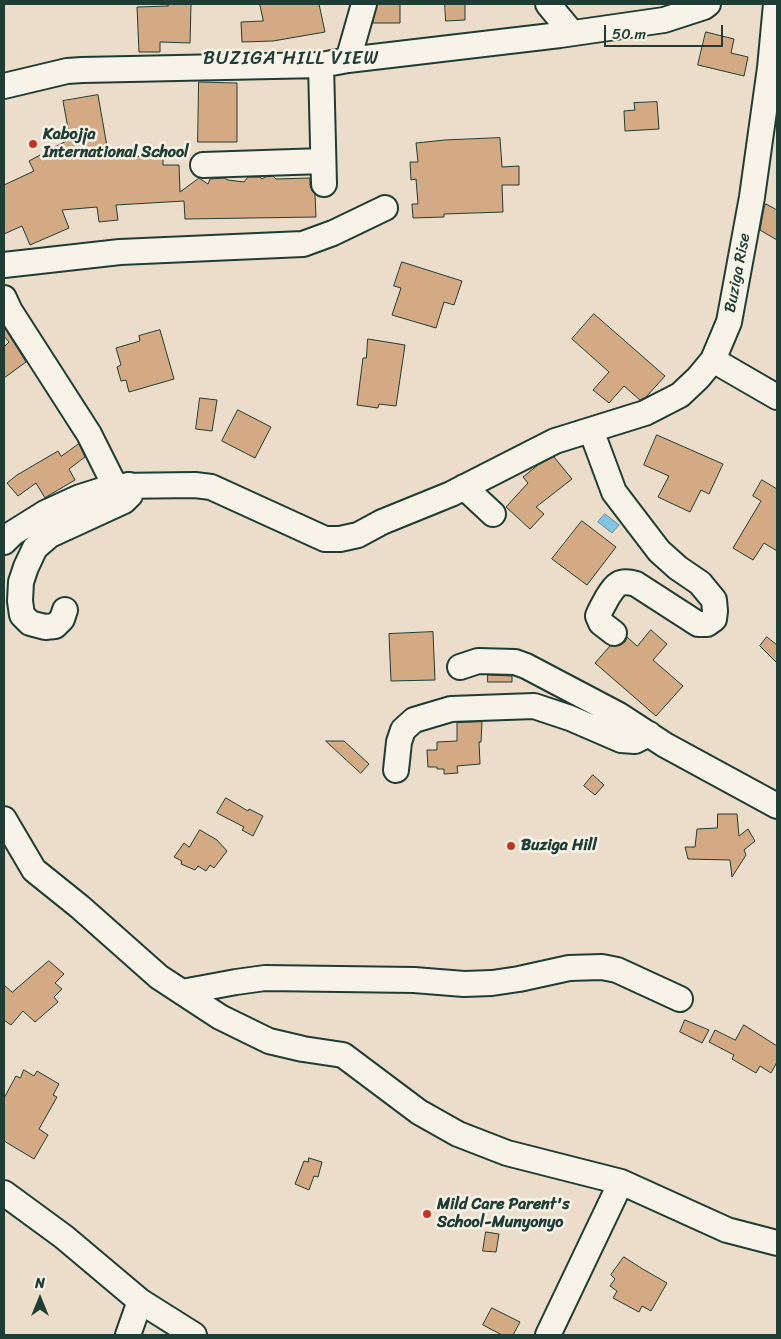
<!DOCTYPE html>
<style>
body{margin:0}
#map{position:relative;width:781px;height:1339px;overflow:hidden;background:#ecddca;font-family:Sriracha,sans-serif}
canvas{display:block}
.frame{position:absolute;inset:0;border:5px solid #1f3d34;pointer-events:none}
.north{position:absolute;left:15px;top:1274px;width:50px;height:50px;-webkit-text-stroke:4px #f7f3e8;paint-order:stroke;rotate:0deg;font-size:14px;font-weight:700;line-height:20px;text-align:center;color:#1f3d34}
.north::after{content:'';display:block;margin:auto;width:18px;height:22px;background:#1f3d34;clip-path:polygon(50% 0,100% 100%,50% 72%,0 100%)}
.scale{position:absolute;left:604px;top:25px;width:119px;height:22px;box-sizing:border-box;border:2px solid #1f3d34;border-top:0;padding-left:6px;font-size:15px;line-height:18px;white-space:nowrap;color:#1f3d34;-webkit-text-stroke:4px #f7f3e8;paint-order:stroke}
</style>
<div id="map">
<canvas width="781" height="1339"></canvas>
<div class="frame"></div>
<div class="north">N</div>
<div class="scale">50 m</div>
</div>
<script>
const ctx = document.querySelector('canvas').getContext('2d');
ctx.lineJoin = 'round';
function fillPath(path, color) { ctx.fillStyle = color; ctx.fill(path, 'evenodd'); }
function stroke(path, color, width, dash) { ctx.strokeStyle = color; ctx.lineWidth = width; ctx.lineCap = dash ? 'butt' : 'round'; ctx.setLineDash(dash || []); ctx.stroke(path); }
function label(font, color, halo, rows, align = 'center') {
  ctx.font = font + ' Sriracha,sans-serif'; ctx.lineWidth = 5; ctx.setLineDash([]); ctx.textBaseline = 'middle'; ctx.strokeStyle = halo; ctx.fillStyle = color; for (const [text, x, y, turn = 0] of rows) {
    ctx.save(); ctx.translate(x, y); ctx.rotate((+turn || 0) * Math.PI / 180); ctx.textAlign = isNaN(turn) ? turn : align; if (halo) ctx.strokeText(text, 0, 0); ctx.fillText(text, 0, 0); ctx.restore();
  }
}
const water = new Path2D(`
 M605 514 619 525 612 533 598 522Z`);
fillPath(water, '#82c4e3');
stroke(water, '#5a8e9d', 1);
const building = new Path2D(`
 M168 4H191L190 43 160 42V52H139L137 7 168 6Z
 M260 4H319L325 32 273 41 242 42 241 22 263 21Z
 M377 4H400V23H373Z
 M445 4H465V20L446 21Z
 M706 32 734 39 731 53 748 57 744 76 698 65Z
 M199 82 237 83V142H198Z
 M98 95 109 158 163 155V165H179L180 192 199 178 208 184 210 179 224 178 228 180 244 182 248 177H260L262 179 265 177 273 176 276 179 310 178V185L312 191 315 194 316 217 185 219 184 201 116 205 118 220 99 222 97 207 62 210 69 228 30 245 22 226 4 234V185L34 171 29 161 70 139 63 101Z
 M657 102 659 129 625 131 624 111 635 110 634 103Z
 M500 138 502 167 519 166V185H502L503 212 444 214V217L413 218 412 204H418L416 179 411 180 410 162H418L416 143 445 140Z
 M766 204 777 210V240L760 230 764 208Z
 M402 262 462 281 454 305 444 302 436 328 392 315 401 288 394 286Z
 M594 314 665 376 646 397 640 400 624 386 609 403 593 390 609 372 572 339Z
 M4 327 26 362 4 378V347L9 342 4 336Z
 M160 330 174 379 129 392 126 380 121 381 117 367 121 365 116 348 140 341 139 336Z
 M368 339 405 345 396 406 379 404 378 408 357 405 363 358H366Z
 M200 398 217 400 212 431 196 429Z
 M238 410 271 427 255 458 222 441Z
 M657 435 723 464 709 494 701 490 690 512 658 497 669 476 644 465Z
 M79 444 85 457 69 469 75 480 46 497 45 498 36 483 18 496 7 483 17 475 58 451 61 456Z
 M554 457 572 479 536 507 544 514 530 529 506 507 528 483 523 477 538 465Z
 M762 480 777 489V551L764 543 753 560 733 548 761 501 753 496Z
 M582 521 616 547 587 585 552 559Z
 M651 630 667 644 653 660 683 686 656 716 595 663 610 646 620 645 625 642 627 637 637 646Z
 M433 632 435 680 391 681 389 634Z
 M767 637 777 645V663L760 646Z
 M488 675 512 676V682H488Z
 M482 722 481 742H479L480 764 457 766 458 773 444 774V769H437V767H428L427 750H437V742L457 741V723Z
 M326 741H344L369 764 361 773Z
 M593 775 604 785 595 795 584 786Z
 M226 798 248 811 249 809 263 816 253 836 242 830 244 827 217 813Z
 M718 814H737L739 836 748 829 755 841 744 850 746 855 732 877 730 860 688 859 685 847H695L697 829 717 828Z
 M200 830 217 840 227 851 214 868 210 865 206 871 198 866 195 870 181 864 182 861 174 857 184 843 189 847Z
 M49 961 64 974 55 983 62 989 54 997 58 1002 35 1022 23 1011 11 1025 4 1020V985L12 992Z
 M685 1020 709 1030 702 1043 680 1032Z
 M744 1025 777 1046V1062L771 1073 760 1066 756 1073 732 1059 734 1055 709 1042 715 1030 735 1040Z
 M24 1070 34 1076 37 1071 59 1084 53 1095 57 1097 39 1129 48 1135 34 1159 4 1141V1098L16 1076 20 1078Z
 M309 1158 322 1162 318 1177 314 1176 309 1190 295 1184 304 1161 308 1162Z
 M486 1232 499 1234 496 1252 483 1251Z
 M624 1257 641 1268 667 1283 651 1311 642 1306 639 1312 613 1298 617 1291 610 1286 615 1279 611 1275Z
 M492 1308 520 1322 513 1335H502L483 1325Z`);
fillPath(building, '#d3aa84');
stroke(building, '#1f3d34', 1);
const minor = new Path2D(`
 M548 4 572 33
 M348 60 364 4
 M321 65 324 184
 M4 86 67 71 82 70 321 65 348 60 560 35 664 20 704 7 708 4
 M203 165 323 161
 M4 265 120 252 303 244 333 233 385 208
 M4 298 10 311 89 434 115 486
 M713 360 777 397
 M591 430 614 492 659 551 678 568 700 583 714 600 715 611 714 619 707 624H698L636 584C619 579 615 585 607 598 604 604 600 610 598 616L601 623 614 633
 M464 487 493 514
 M4 542 13 533 45 513 80 497 115 486 195 485 211 487 325 539H340L358 535 382 522 451 494 555 441 645 413 680 395 698 378 713 360 729 322 752 197 770 68 776 4
 M65 610 62 619 55 626 45 627 30 623 22 615 20 601 21 582 26 567 35 548 50 535 124 501 130 495 129 485
 M460 667 478 661 515 662 526 666 619 715 665 745 777 806
 M396 770 399 742 403 730 414 720 451 709 534 706 570 718 621 740 635 741 649 734
 M4 819 34 870 80 907 159 977 220 1017 269 1041 303 1049 343 1055 419 1112 458 1134 507 1153 621 1182 727 1230 777 1243
 M182 992 236 982 265 978 414 980 464 984 492 983 519 979 569 968 602 967 617 970 680 999
 M4 1193 64 1237 140 1301 194 1335
 M128 1335 140 1301
 M548 1335 621 1182`);
stroke(minor, '#1f3d34', 28);
stroke(minor, '#f7f3e8', 24);
for (const [x, y, r, color] of [
 [33,144,5,"#c8321e"],
 [511,846,5,"#c8321e"],
 [427,1214,5,"#c8321e"]
]) { const dot = new Path2D(); dot.arc(x, y, r, 0, 2 * Math.PI); ctx.fillStyle = color; ctx.fill(dot); stroke(dot, '#f7f3e8', 2); }
label('bold 16px', '#1f3d34', '#f7f3e8', [
 ["Kabojja",43,135],
 ["International School",43,153],
 ["Buziga Hill",521,846],
 ["Mild Care Parent's",437,1205],
 ["School-Munyonyo",437,1223]
], 'left');
label('16px', '#1f3d34', '#f7f3e8', [
 ["Buziga Rise",738,273,-79]
]);
ctx.letterSpacing = '1px';
label('19px', '#1f3d34', '#f7f3e8', [
 ["BUZIGA HILL VIEW",291,59]
]);
ctx.letterSpacing = '0px';
</script>
